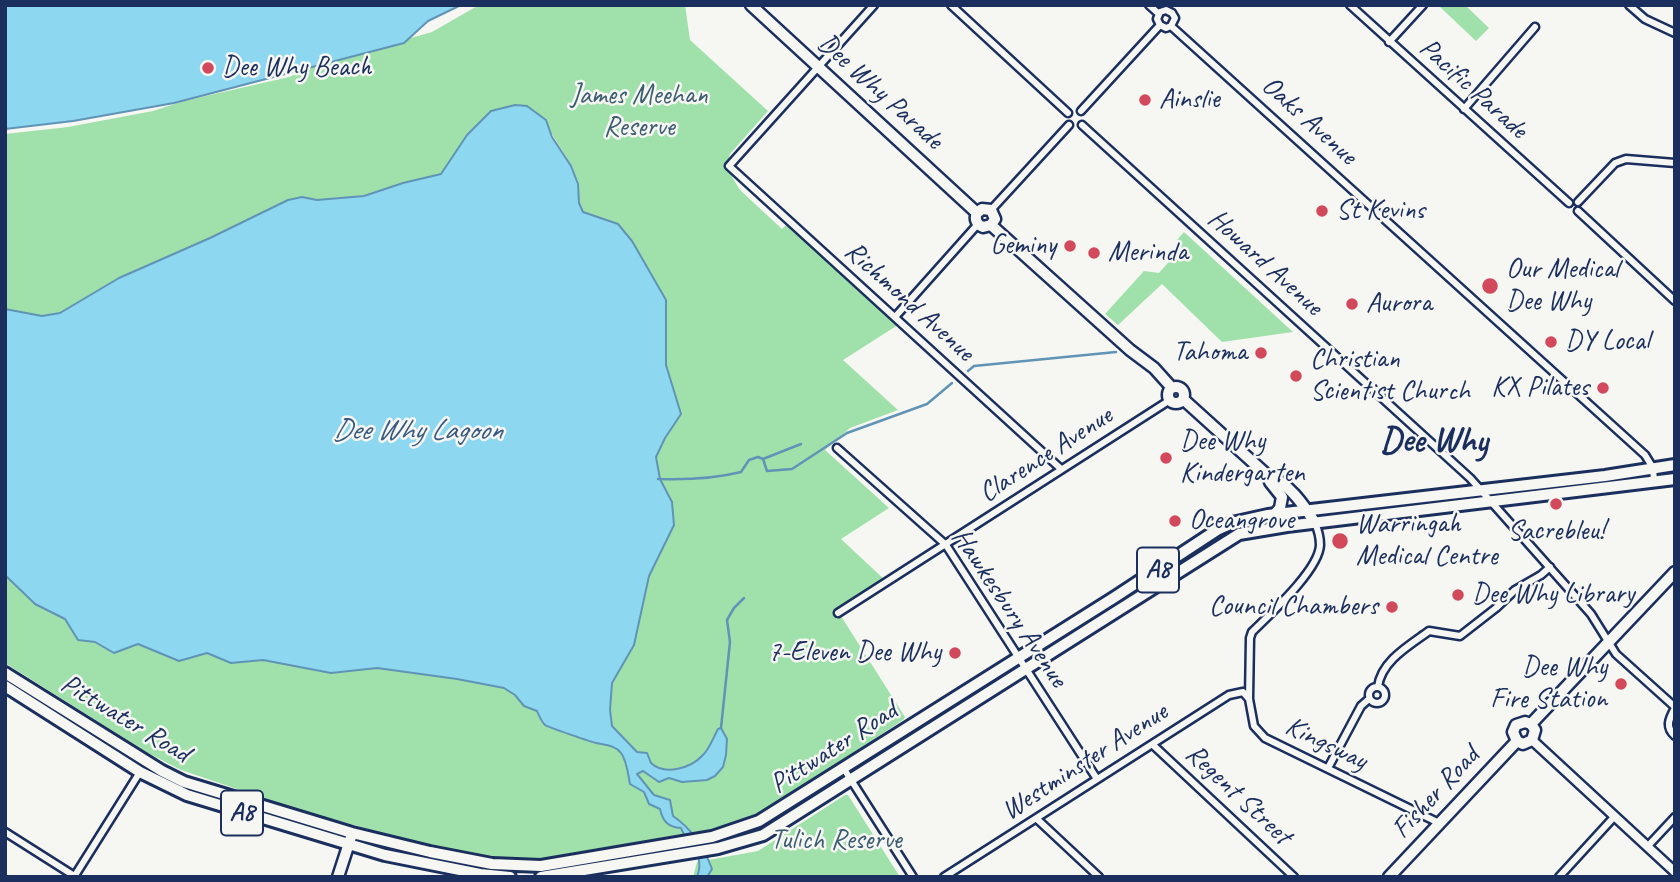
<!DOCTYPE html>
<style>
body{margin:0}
#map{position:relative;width:1680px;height:882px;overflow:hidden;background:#f6f6f2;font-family:Caveat,sans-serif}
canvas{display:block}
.frame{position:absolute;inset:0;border:7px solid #1b2f5e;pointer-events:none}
</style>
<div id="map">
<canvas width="1680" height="882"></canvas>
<div class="frame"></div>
</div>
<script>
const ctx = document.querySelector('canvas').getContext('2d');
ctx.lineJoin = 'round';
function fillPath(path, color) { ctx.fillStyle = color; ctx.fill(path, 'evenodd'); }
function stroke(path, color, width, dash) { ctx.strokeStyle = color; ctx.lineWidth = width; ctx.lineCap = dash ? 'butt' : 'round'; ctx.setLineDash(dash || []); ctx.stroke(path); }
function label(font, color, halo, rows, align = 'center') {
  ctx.font = font + ' Caveat,sans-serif'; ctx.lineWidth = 5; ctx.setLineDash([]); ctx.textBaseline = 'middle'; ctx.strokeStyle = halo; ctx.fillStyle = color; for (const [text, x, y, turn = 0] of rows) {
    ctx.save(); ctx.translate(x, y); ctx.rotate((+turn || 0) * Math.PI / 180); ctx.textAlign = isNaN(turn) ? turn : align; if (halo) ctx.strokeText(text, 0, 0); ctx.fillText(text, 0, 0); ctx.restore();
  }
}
fillPath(new Path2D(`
 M479 5H685L690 40 768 111 730 154 726 167 740 190 782 229 790 221 901 323 843 360 898 410 850 428 825 450 889 508 841 539 887 582 839 613 905 717 903 720 757 816 720 828 691 833 673 816 670 800 654 795 638 776 641 770 656 780 669 778 687 782 711 779C725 762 732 749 721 728L718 730C713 738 711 747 704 754 694 765 667 776 654 766 649 762 648 757 646 752H637L612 726 610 710 612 683 634 645 649 576 673 520 672 502 660 479 656 457 665 438 681 414 666 365V301L583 212C576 199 578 184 572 169 565 151 552 139 546 120L467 135 441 174 403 183 364 196 317 200 302 197 263 212 210 238 119 278 60 313 42 316 5 309V134L68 127 153 111 184 101 289 77 326 62 432 32Z
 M1465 5 1489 28 1476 41 1439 6Z
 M1184 232 1293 332 1222 342 1162 284 1118 325 1105 314 1144 271 1159 273 1181 248 1177 240Z
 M5 575 35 604 65 619 78 640 95 642 114 653 138 644 179 661 207 653 231 663 263 660 331 673 377 668 457 679 504 688 515 695 524 706 537 711C539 716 541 721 545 725 548 727 591 742 596 743 605 745 615 745 621 753 627 761 628 774 630 784L644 792 649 804 660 809C663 822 668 827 681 828L683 834C632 842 580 858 529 859 463 860 396 836 333 819H325L181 770 148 753 5 663Z
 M845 795H848L900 877H693L697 862 758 851Z`), '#a0e1ab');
const water = new Path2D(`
 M5 5H461L428 21 404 43 174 103 73 121 5 129Z
 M515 105 527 106 546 120 552 137 571 166 578 184 579 203 583 212 618 224 632 241 666 300V365L681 414 665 438 656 457 660 479 672 502 674 525 649 576 634 645 612 683 610 710 612 726 637 752 647 753 651 763C665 776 691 768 703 755 710 748 713 738 718 729L721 728 727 739 726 755 723 767 715 776 707 780 682 782 669 778 659 782 643 771 637 774 654 795 670 800 673 816C692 829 704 847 712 869L707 877H697C706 854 688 847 681 828 668 827 663 822 660 809L649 804 644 792 630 784C628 774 627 761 621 753 615 745 605 745 596 743 591 742 548 727 545 725 541 721 539 716 537 711L524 706 515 695 504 688 457 679 377 668 331 673 263 660 231 663 207 653 179 661 138 644 114 653 95 642 78 640 65 619 35 604 5 575V309L42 316 60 313 119 278 210 238 288 200 302 197 317 200 364 196 403 183 441 174 467 135 491 111Z`);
fillPath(water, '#8ed7f0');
stroke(water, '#6094b6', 2);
stroke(new Path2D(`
 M968 371 974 366 1116 352
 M763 459 801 444
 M658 479C687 480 713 479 741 472L749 460 758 457 763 459 767 471 792 469 847 433 927 404 952 383
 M721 728 730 642 727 620 734 608 744 598`), '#6094b6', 2.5);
const minor = new Path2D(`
 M874 5 729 166 1061 469
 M951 5 1068 113
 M1149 5 1159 14
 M1350 5 1569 203
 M1629 5 1645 19 1675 33
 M1160 25 1157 19 1160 12 1166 10 1172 13
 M1160 25 1166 28 1171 26 1175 18 1172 13
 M1171 26 1645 455 1653 468 1654 481
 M1389 42 1423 5
 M1464 109 1535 27
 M1081 111 1160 25
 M1082 125 1470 478 1591 614 1616 654 1675 707
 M1578 202 1615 163 1626 159 1675 163
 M991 210 1069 125
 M1578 211 1675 301
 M895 317 978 224
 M837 448 946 545 1097 779
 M1315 523C1318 530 1320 537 1320 545 1319 570 1270 614 1252 632L1250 638 1249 699 1254 726 1265 738 1439 823
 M838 613 1170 400
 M1369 695a8 8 0 1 1 16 0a8 8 0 1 1-16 0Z
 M1378 687C1381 661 1410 645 1429 631L1460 636 1496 608 1515 590 1541 575 1550 567
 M1675 708C1669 719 1665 727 1675 736
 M1153 745 1294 877
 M1328 768 1361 706 1369 699
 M844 769 913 877
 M1037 819 1099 877
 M5 832 76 877
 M1647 847 1675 817
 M74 877 140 772
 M944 877 1229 695 1243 692 1249 699
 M1559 877 1614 817`);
const tertiary = new Path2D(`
 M1532 740 1675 872`);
const secondary = new Path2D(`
 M751 5 977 213
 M977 213 982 209 991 210 995 219 991 225
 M977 213C974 219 977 225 983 227L991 225
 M991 225 1130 350 1154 368 1172 388
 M1168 395a8 8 0 1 1 16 0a8 8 0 1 1-16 0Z
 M1183 399 1267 475C1288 482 1304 505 1315 523
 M1270 482 1282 497 1280 508 1275 514
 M1531 724 1675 572
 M1517 741 1513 732 1516 725 1525 722 1531 724
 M1517 741 1523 744 1532 740 1535 730 1531 724
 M338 877 351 837
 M1389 877 1517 741`);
const trunk = new Path2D(`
 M5 673 162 771 184 782 352 833 430 852 492 864 541 866 712 837 759 821 1115 597 1217 530 1232 523 1268 515 1605 476 1675 465
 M5 686 140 772 187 795 385 855 480 874 510 877
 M541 877 718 848 763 835 1239 534 1287 526 1675 479`);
stroke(minor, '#1b2f5e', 11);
stroke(tertiary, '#1b2f5e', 13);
stroke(secondary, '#1b2f5e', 15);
stroke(trunk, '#1b2f5e', 16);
stroke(minor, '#f6f6f2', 6);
stroke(tertiary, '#f6f6f2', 8);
stroke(secondary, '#f6f6f2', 10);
stroke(trunk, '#f6f6f2', 10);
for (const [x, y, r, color] of [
 [208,68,7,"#d1495b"],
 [1145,100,7,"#d1495b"],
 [1322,211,7,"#d1495b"],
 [1070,246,7,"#d1495b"],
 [1094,253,7,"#d1495b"],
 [1490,286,9,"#d1495b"],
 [1352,304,7,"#d1495b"],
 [1551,342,7,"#d1495b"],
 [1261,353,7,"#d1495b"],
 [1296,376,7,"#d1495b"],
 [1603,388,7,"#d1495b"],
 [1166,458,7,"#d1495b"],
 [1556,504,7,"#d1495b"],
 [1175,521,7,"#d1495b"],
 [1340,541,9,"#d1495b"],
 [1458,595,7,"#d1495b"],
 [1392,607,7,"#d1495b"],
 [955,653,7,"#d1495b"],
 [1621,684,7,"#d1495b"]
]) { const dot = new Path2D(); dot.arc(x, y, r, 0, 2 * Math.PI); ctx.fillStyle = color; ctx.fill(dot); stroke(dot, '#f6f6f2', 2.5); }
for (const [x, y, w] of [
 [1158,570,42],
 [242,813,42]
]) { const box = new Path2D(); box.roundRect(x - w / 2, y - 22.5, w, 45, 5); ctx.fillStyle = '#f6f6f2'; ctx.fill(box); stroke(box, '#1b2f5e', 2); }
label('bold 26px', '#1b2f5e', null, [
 ["A8",1158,570],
 ["A8",242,813]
]);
label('28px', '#1b2f5e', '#f6f6f2', [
 ["Dee Why Beach",222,68],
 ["Ainslie",1159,100],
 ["St Kevins",1336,211],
 ["Geminy",1056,246,"right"],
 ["Merinda",1108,253],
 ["Our Medical",1506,270],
 ["Dee Why",1506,302],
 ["Aurora",1366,304],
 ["DY Local",1565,342],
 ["Tahoma",1247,353,"right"],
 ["Christian",1310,360],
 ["Scientist Church",1310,392],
 ["KX Pilates",1589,388,"right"],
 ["Dee Why",1180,442],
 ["Kindergarten",1180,474],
 ["Oceangrove",1189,521],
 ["Warringah",1356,525],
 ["Medical Centre",1356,557],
 ["Sacrebleu!",1556,532,"center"],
 ["Dee Why Library",1472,595],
 ["Council Chambers",1378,607,"right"],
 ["7-Eleven Dee Why",941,653,"right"],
 ["Dee Why",1607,668,"right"],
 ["Fire Station",1607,700,"right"]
], 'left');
label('28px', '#1b2f5e', '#f6f6f2', [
 ["Pacific Parade",1473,89,42],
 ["Dee Why Parade",880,92,42],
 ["Oaks Avenue",1309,121,42],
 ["Howard Avenue",1265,263,42],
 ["Richmond Avenue",909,302,42],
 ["Clarence Avenue",1046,455,-33],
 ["Hawkesbury Avenue",1009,608,56],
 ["Pittwater Road",125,719,31],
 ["Kingsway",1326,744,26],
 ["Pittwater Road",834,748,-33],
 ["Westminster Avenue",1085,762,-33],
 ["Fisher Road",1436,793,-47],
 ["Regent Street",1238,795,43]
]);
label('28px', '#3c5c71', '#f6f6f2', [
 ["James Meehan",639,96],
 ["Reserve",639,128],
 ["Tulich Reserve",836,841]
]);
label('italic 30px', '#385982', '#f6f6f2', [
 ["Dee Why Lagoon",417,431]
]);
label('bold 35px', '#1b2f5e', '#f6f6f2', [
 ["Dee Why",1434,442]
]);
</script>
